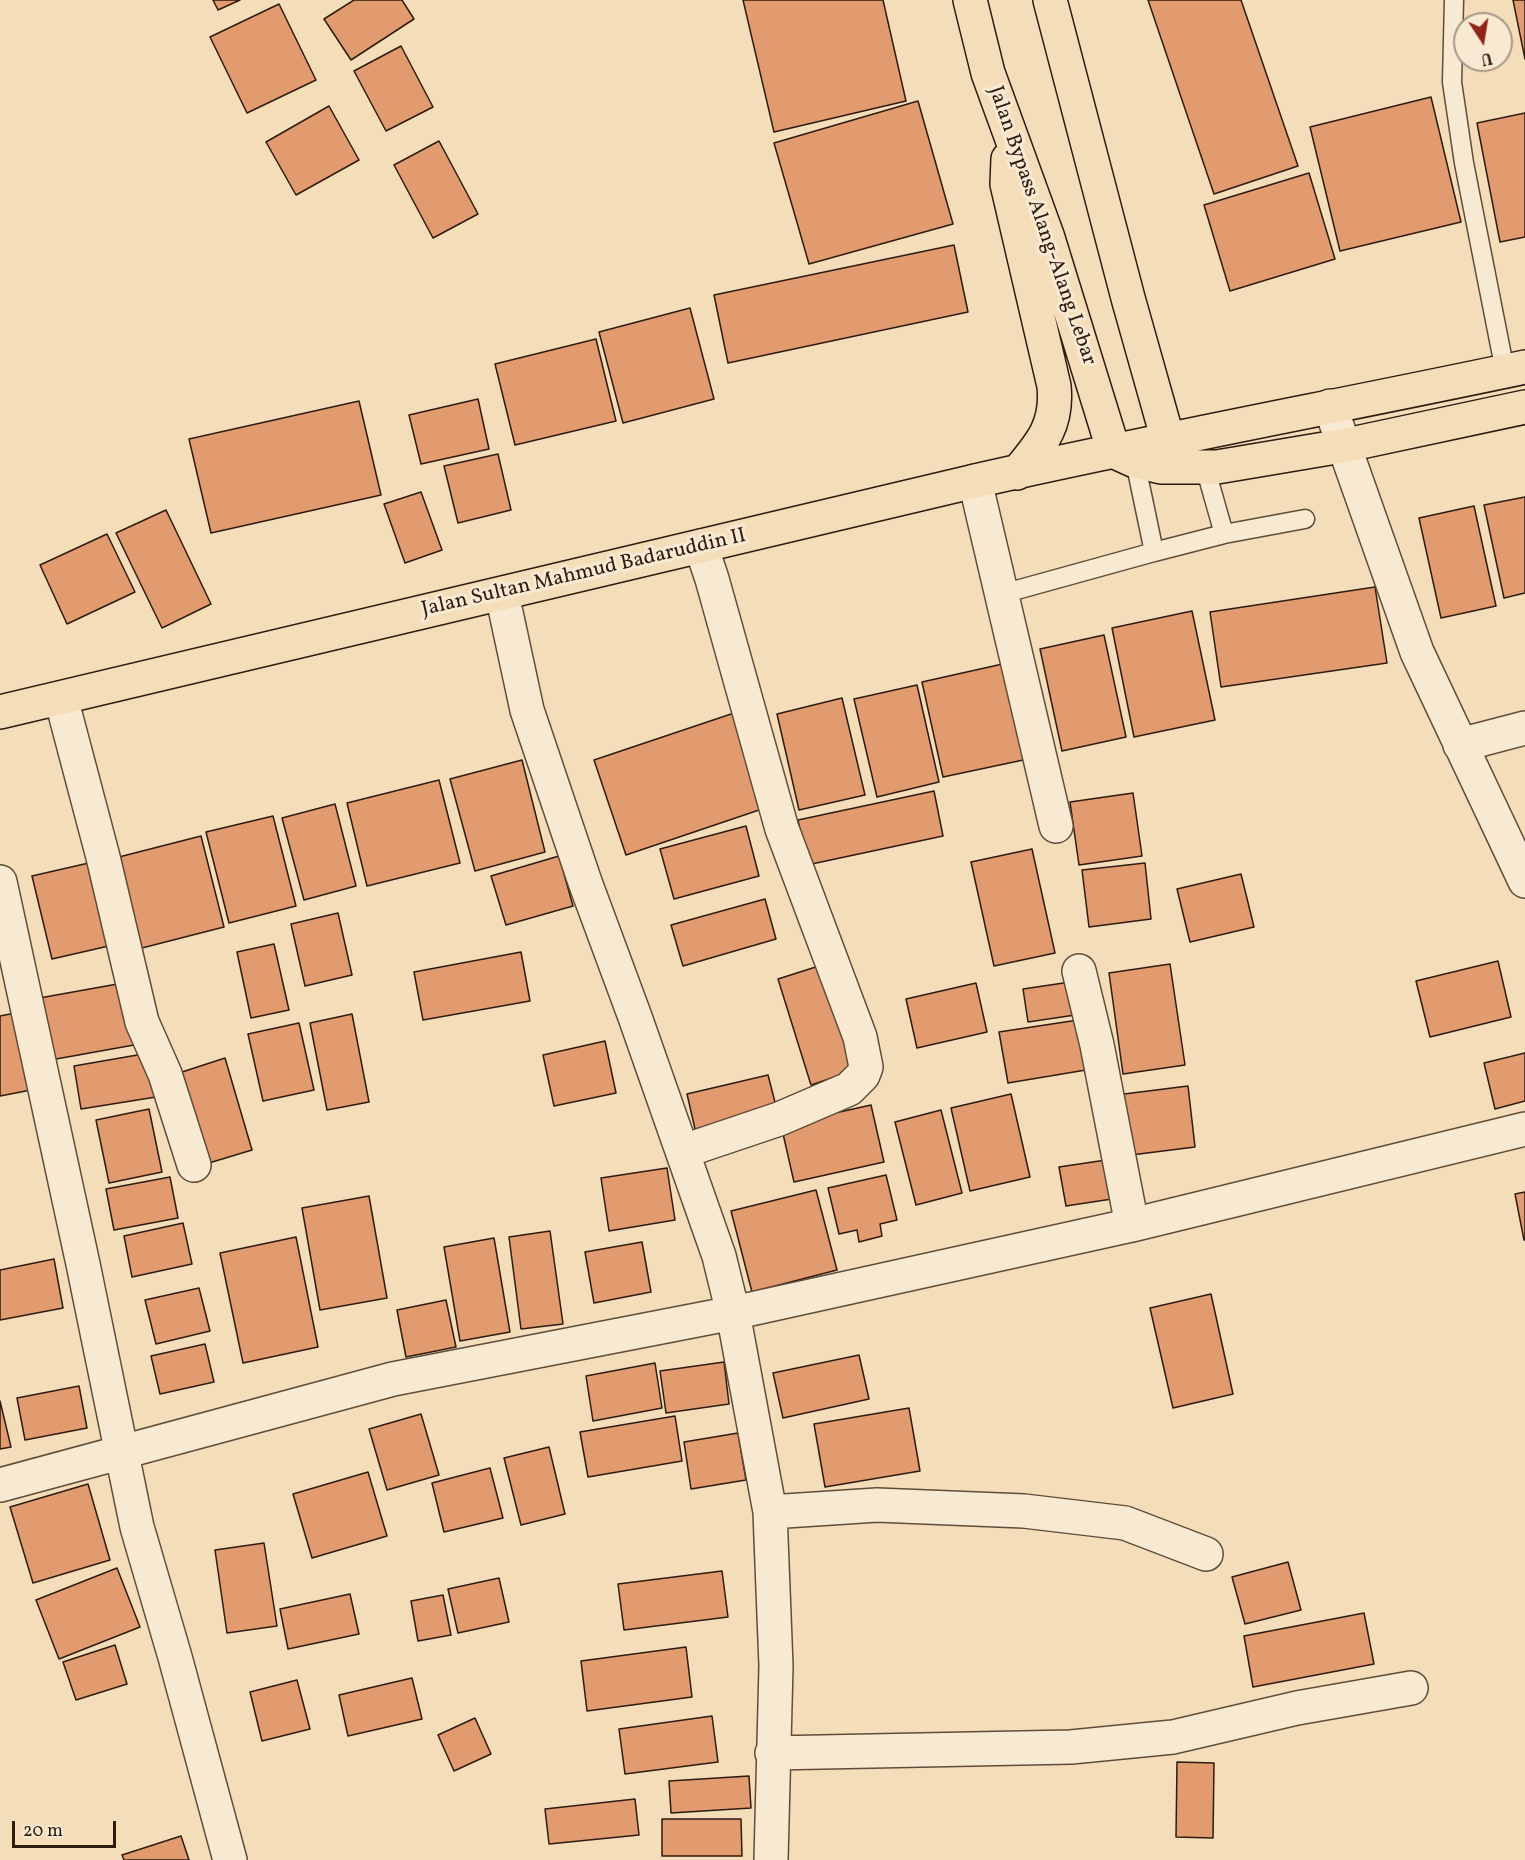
<!DOCTYPE html>
<style>
body{margin:0}
#map{position:relative;width:1525px;height:1860px;overflow:hidden;background:#f4ddb9;font-family:Vollkorn,serif}
canvas{display:block}
.north{position:absolute;left:1453px;top:12px;width:60px;height:60px;box-sizing:border-box;background:#f8e9d2;border:2px solid #a79785;border-radius:50%;rotate:168deg;font-size:16px;font-weight:700;line-height:24px;text-align:center;color:#2e1b11}
.north::after{content:'';display:block;margin:auto;width:21px;height:27px;background:#8f2418;clip-path:polygon(50% 0,100% 100%,50% 72%,0 100%)}
.scale{position:absolute;left:12px;top:1821px;width:104px;height:27px;box-sizing:border-box;border:3px solid #2e1b11;border-top:0;padding-left:8px;font-size:18px;line-height:21px;white-space:nowrap;color:#2e1b11;-webkit-text-stroke:4px #f8e9d2;paint-order:stroke}
</style>
<div id="map">
<canvas width="1525" height="1860"></canvas>
<div class="north">U</div>
<div class="scale">20 m</div>
</div>
<script>
const ctx = document.querySelector('canvas').getContext('2d');
ctx.lineJoin = 'round';
function fillPath(path, color) { ctx.fillStyle = color; ctx.fill(path, 'evenodd'); }
function stroke(path, color, width, dash) { ctx.strokeStyle = color; ctx.lineWidth = width; ctx.lineCap = dash ? 'butt' : 'round'; ctx.setLineDash(dash || []); ctx.stroke(path); }
function label(font, color, halo, rows, align = 'center') {
  ctx.font = font + ' Vollkorn,serif'; ctx.lineWidth = 6; ctx.setLineDash([]); ctx.textBaseline = 'middle'; ctx.strokeStyle = halo; ctx.fillStyle = color; for (const [text, x, y, turn = 0] of rows) {
    ctx.save(); ctx.translate(x, y); ctx.rotate((+turn || 0) * Math.PI / 180); ctx.textAlign = isNaN(turn) ? turn : align; if (halo) ctx.strokeText(text, 0, 0); ctx.fillText(text, 0, 0); ctx.restore();
  }
}
const building = new Path2D(`
 M213 0H240L218 10Z
 M354 0H402L414 19 351 60 324 19Z
 M743 0H883L906 101 774 132Z
 M1148 0H1241L1298 166 1214 194Z
 M1513 0H1525V59Z
 M279 4 316 80 247 113 210 37Z
 M401 46 433 107 386 131 354 71Z
 M1431 97 1461 222 1340 251 1310 127Z
 M918 101 953 224 809 264 774 143Z
 M329 106 359 160 296 195 266 142Z
 M1525 113V237L1500 242 1477 123Z
 M439 141 478 214 433 238 394 165Z
 M1309 173 1335 259 1230 291 1204 205Z
 M954 245 968 312 728 363 714 295Z
 M690 308 714 399 623 423 599 332Z
 M596 339 616 421 515 445 495 364Z
 M478 399 489 449 421 464 409 415Z
 M359 401 381 495 211 533 189 439Z
 M498 454 511 510 458 523 444 466Z
 M421 492 442 550 405 563 384 504Z
 M1525 497V593L1504 598 1484 505Z
 M1474 506 1496 606 1441 618 1419 518Z
 M166 510 211 604 162 628 116 533Z
 M107 534 135 592 67 624 40 565Z
 M1375 587 1387 663 1221 687 1210 612Z
 M1192 611 1215 720 1134 737 1112 628Z
 M1104 635 1126 737 1062 751 1040 649Z
 M1007 663 1028 759 943 777 922 682Z
 M917 685 939 782 877 797 854 699Z
 M842 698 865 795 799 810 777 714Z
 M737 712 768 807 626 855 594 760Z
 M522 760 545 852 475 871 450 779Z
 M439 780 460 863 367 886 347 803Z
 M934 791 943 836 807 865 798 820Z
 M1133 793 1142 856 1079 865 1070 802Z
 M335 804 356 886 304 900 282 818Z
 M273 816 296 906 229 923 206 832Z
 M746 826 759 876 674 899 660 849Z
 M201 836 224 927 138 949 115 858Z
 M1032 849 1055 953 994 966 971 862Z
 M559 856 573 906 506 925 491 876Z
 M93 862 113 945 52 959 32 876Z
 M1145 863 1151 919 1089 927 1082 870Z
 M1241 874 1254 927 1190 942 1177 889Z
 M765 899 776 939 683 966 671 925Z
 M338 913 352 975 305 986 291 924Z
 M274 944 289 1010 251 1018 237 952Z
 M521 952 530 1001 423 1020 414 972Z
 M1498 961 1511 1017 1430 1037 1416 981Z
 M825 964 859 1069 811 1085 778 979Z
 M1170 964 1185 1065 1123 1074 1109 973Z
 M1077 981 1082 1014 1028 1022 1023 989Z
 M123 983 134 1045 45 1061 34 999Z
 M976 983 987 1032 917 1048 906 999Z
 M15 1013 31 1090 0 1096V1016Z
 M352 1014 369 1102 327 1110 310 1023Z
 M1078 1020 1086 1070 1008 1083 999 1032Z
 M299 1023 314 1090 263 1101 248 1034Z
 M605 1041 616 1093 554 1106 543 1055Z
 M149 1053 156 1097 81 1109 74 1066Z
 M1525 1053V1101L1495 1109 1484 1063Z
 M225 1058 252 1150 209 1163 182 1072Z
 M768 1075 777 1110 695 1129 687 1094Z
 M1188 1086 1195 1147 1131 1155 1124 1094Z
 M1011 1094 1030 1177 970 1191 951 1108Z
 M871 1105 884 1162 794 1182 781 1125Z
 M149 1109 162 1172 109 1183 96 1120Z
 M941 1110 962 1193 916 1205 895 1122Z
 M1106 1160 1112 1199 1066 1206 1059 1167Z
 M667 1168 675 1220 609 1231 601 1178Z
 M886 1175 897 1220 880 1224 882 1236 859 1242 857 1230 839 1234 828 1188Z
 M170 1177 178 1218 114 1230 106 1189Z
 M816 1190 837 1270 752 1292 731 1211Z
 M1525 1192V1240H1524L1515 1194Z
 M369 1196 387 1298 320 1310 302 1208Z
 M183 1223 192 1264 132 1277 124 1236Z
 M550 1231 563 1324 521 1329 509 1237Z
 M296 1237 318 1347 243 1363 220 1253Z
 M494 1238 510 1332 460 1341 444 1247Z
 M642 1242 651 1292 594 1303 585 1252Z
 M54 1259 63 1308 0 1320V1270Z
 M199 1288 210 1331 156 1344 145 1300Z
 M1211 1294 1233 1394 1173 1408 1150 1308Z
 M446 1300 456 1347 406 1357 397 1310Z
 M205 1344 214 1382 160 1394 151 1356Z
 M859 1355 869 1399 783 1418 773 1373Z
 M724 1362 729 1404 666 1413 660 1371Z
 M655 1363 662 1408 593 1421 586 1376Z
 M79 1386 87 1428 25 1440 17 1398Z
 M0 1401 11 1447 0 1449Z
 M909 1408 920 1471 825 1487 814 1424Z
 M421 1414 439 1475 387 1490 369 1429Z
 M675 1416 682 1461 588 1477 580 1432Z
 M738 1433 746 1480 691 1489 684 1442Z
 M549 1447 565 1514 521 1525 504 1458Z
 M490 1468 503 1518 444 1532 432 1483Z
 M368 1472 387 1536 312 1558 293 1494Z
 M88 1484 110 1560 33 1583 10 1507Z
 M264 1543 277 1626 227 1633 215 1550Z
 M1288 1562 1301 1610 1245 1624 1232 1577Z
 M117 1568 140 1627 59 1659 36 1600Z
 M722 1571 728 1617 624 1630 618 1584Z
 M499 1578 509 1622 458 1633 448 1589Z
 M350 1594 359 1634 288 1649 280 1609Z
 M443 1595 451 1635 418 1641 411 1601Z
 M1364 1613 1374 1664 1253 1687 1244 1636Z
 M115 1645 127 1684 76 1700 63 1662Z
 M686 1647 692 1697 587 1711 581 1661Z
 M412 1678 422 1719 348 1736 339 1695Z
 M297 1680 310 1729 262 1741 250 1692Z
 M712 1716 718 1762 625 1774 619 1729Z
 M475 1718 491 1754 454 1771 438 1735Z
 M1177 1762 1214 1763 1213 1838 1176 1837Z
 M749 1776 751 1808 671 1813 669 1781Z
 M635 1799 639 1835 549 1844 545 1809Z
 M662 1819H741L742 1856H662Z
 M181 1836 189 1860H124L122 1855Z`);
fillPath(building, '#e29a6f');
stroke(building, '#2e1b11', 1.5);
const service = new Path2D(`
 M1454 0 1452 82 1464 163 1505 371
 M1205 467 1224 534
 M1154 552 1224 534 1305 519
 M1002 594 1154 552 1135 461`);
const minor = new Path2D(`
 M1330 406 1417 652 1525 881
 M975 481 1056 826
 M502 594 527 710 585 882 635 1017 719 1256 733 1313 770 1512 776 1666 771 1860
 M61 698 103 857 142 1022 165 1074 194 1165
 M1460 745 1525 728
 M0 882 83 1264 137 1527 175 1657 230 1860
 M684 1151 779 1119 849 1089 863 1075 866 1067 860 1037 782 829 712 579 701 546
 M1132 1225 1525 1129
 M0 1485 393 1379 733 1313 1132 1225 1097 1045 1079 971
 M770 1512 877 1505 1024 1511 1125 1523 1206 1554
 M772 1753 1071 1747 1173 1737 1297 1708 1411 1688`);
const trunk = new Path2D(`
 M970 0 988 73 1048 238 1114 452
 M1050 0 1128 298 1168 440
 M1008 159 1007 184 1054 386C1058 426 1041 444 1017 473
 M1115 452 1135 461 1161 467H1217L1342 446 1525 407
 M0 712C324 637 647 557 971 482 1155 440 1341 406 1525 367`);
stroke(service, '#604c3b', 21);
stroke(minor, '#604c3b', 36);
stroke(trunk, '#2e1b11', 36);
stroke(service, '#f8e9d2', 18);
stroke(minor, '#f8e9d2', 33);
stroke(trunk, '#f4ddb9', 33);
label('21px', '#2e1b11', '#f8e9d2', [
 ["Jalan Bypass Alang-Alang Lebar",1041,226,71],
 ["Jalan Sultan Mahmud Badaruddin II",584,574,-13]
]);
</script>
